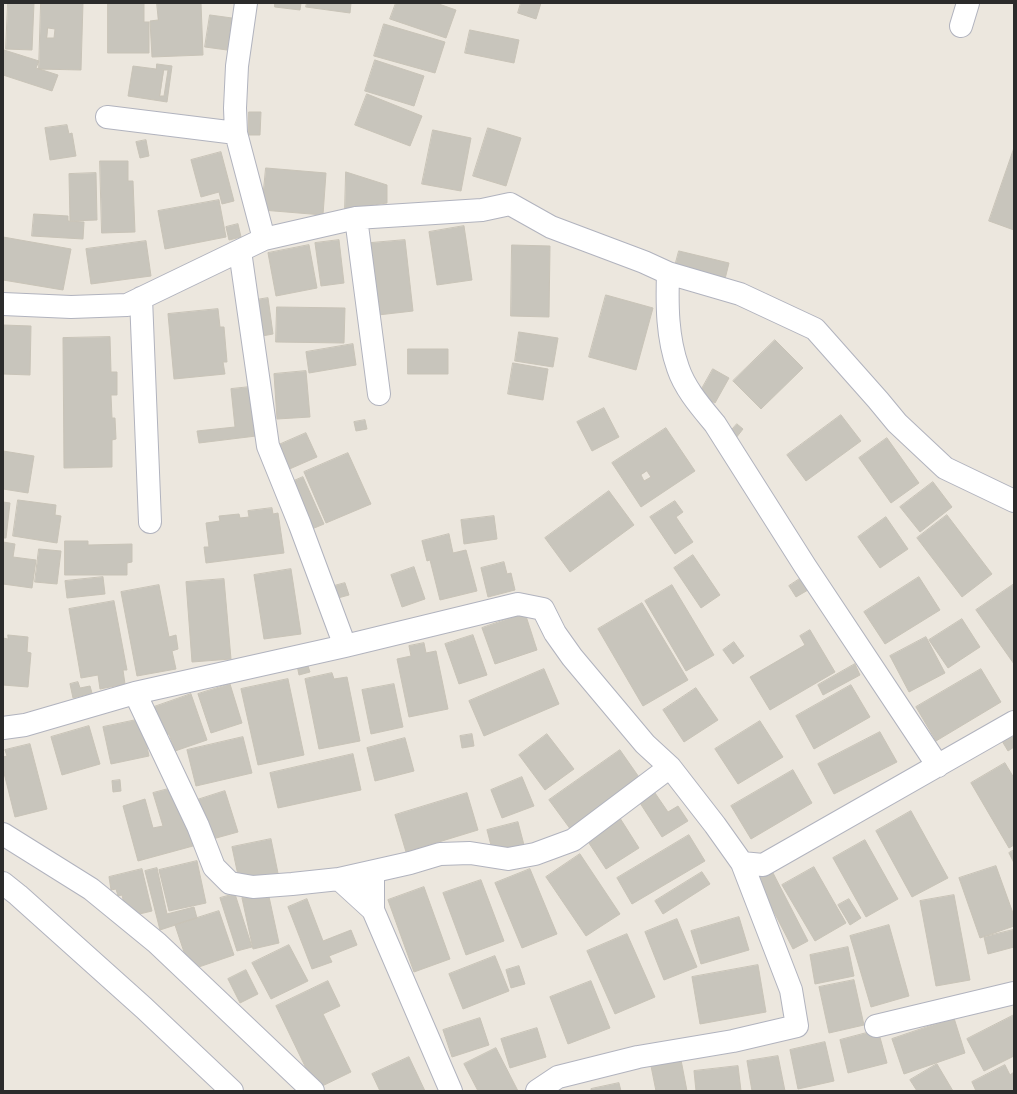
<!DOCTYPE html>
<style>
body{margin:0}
#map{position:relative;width:1017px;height:1094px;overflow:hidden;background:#ece7de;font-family:"Roboto Condensed",sans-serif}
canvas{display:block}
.frame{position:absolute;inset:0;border:4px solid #2b2b2b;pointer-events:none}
</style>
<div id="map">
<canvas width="1017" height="1094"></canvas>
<div class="frame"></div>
</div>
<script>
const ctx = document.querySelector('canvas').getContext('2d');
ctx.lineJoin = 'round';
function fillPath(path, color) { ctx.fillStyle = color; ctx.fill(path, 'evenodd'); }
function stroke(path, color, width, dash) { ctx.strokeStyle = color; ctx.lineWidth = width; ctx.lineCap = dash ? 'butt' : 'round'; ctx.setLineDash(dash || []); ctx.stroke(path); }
const building = new Path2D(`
 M8 3H34L32 50 6 49Z
 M41 3H83L81 70 39 69ZM48 28 55 29 54 38H47Z
 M108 3H144V22H149V53H108Z
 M157 3H201L203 55 152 57 150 21 158 20Z
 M275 3H301L300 10 275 7Z
 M307 3H351L350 13 306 7Z
 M396 3H436L456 10 446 38 390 19Z
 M521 3H541L536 19 518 13Z
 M210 15 232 18 227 50 205 47Z
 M384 24 445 42 435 73 374 56Z
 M470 30 519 40 514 63 465 53Z
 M4 50 39 61 36 68 58 75 52 91 3 75Z
 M375 60 424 76 414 106 365 91Z
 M157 64 172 66 167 102 128 96 133 66 156 69ZM164 70H168L164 96H160Z
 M367 94 422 116 410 146 355 125Z
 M249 112H261L260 135H249Z
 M67 125 69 134 72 133 76 156 50 160 45 128Z
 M488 128 521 138 506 186 473 176Z
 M433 130 471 138 461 191 422 184Z
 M146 140 149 156 140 158 136 142Z
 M1014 148V230L989 221Z
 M221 152 234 201 222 204 219 192 201 197 191 160Z
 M100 161H128V181H133L135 232 102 233Z
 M266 168 326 173 323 215 262 210Z
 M346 172 387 185V203L345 209Z
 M96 173 97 220 70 221 69 174Z
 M219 200 226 237 165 249 158 211Z
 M34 214 68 216V221L84 222 83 239 32 236Z
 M238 224 241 237 229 240 226 227Z
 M464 226 472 280 437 285 429 232Z
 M3 237 71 249 63 290 3 280Z
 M339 240 344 283 321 286 315 243Z
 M405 240 413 311 378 315 371 243Z
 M146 241 151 276 91 284 86 249Z
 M309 245 317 288 276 296 268 253Z
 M512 245 550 246 549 317 511 316Z
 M679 251 729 263 724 283 674 270Z
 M606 295 653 308 636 370 589 357Z
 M268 298 273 334 262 336 256 300Z
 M277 307 345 308 344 343 276 342Z
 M218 309 220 327H224L227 362H223L225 374 174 379 168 314Z
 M3 325 31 326 30 375 3 374Z
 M519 332 558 338 553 367 515 361Z
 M110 337 111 372H117V395H111L112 418H115L116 439 112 440V467L64 468 63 338Z
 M775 340 803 368 761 409 733 381Z
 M353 344 356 365 309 373 306 352Z
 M408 349H448V374H408Z
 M513 363 548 369 543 400 508 394Z
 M713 369 729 378 715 403 699 394Z
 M306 371 310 417 277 419 274 374Z
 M250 387 256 436 199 443 197 431 235 427 231 389Z
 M604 408 619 437 592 451 577 422Z
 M841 415 861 441 806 481 787 455Z
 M365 420 367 429 356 431 354 422Z
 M737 424 743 429 736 438 730 432Z
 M666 428 695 471 641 507 612 463ZM647 471 651 477 644 481 641 475Z
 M306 433 317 457 285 471 274 447Z
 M887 438 919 483 891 503 859 458Z
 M3 451 34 456 28 493 3 489Z
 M348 453 371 504 326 523 304 472Z
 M303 477 324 524 307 531 287 484Z
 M933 482 952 507 920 532 900 507Z
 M609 491 634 525 570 572 545 538Z
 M18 500 56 505 55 515 61 516 57 543 13 536Z
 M675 501 683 512 676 517 693 542 675 554 650 517Z
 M3 502 10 503 6 538H3Z
 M272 508 273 514 278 513 284 553 206 563 204 547H209L206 523 220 521 219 516 239 514 240 518 249 517 248 511Z
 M947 515 992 574 962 597 917 538Z
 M494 516 497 539 464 544 461 520Z
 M886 517 908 549 880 568 858 537Z
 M449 534 453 553 466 550 477 591 440 600 430 560 427 561 422 541Z
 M65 541H88V545L132 544V562L127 563V575H65Z
 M3 542 15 544 13 557 36 560 32 588 3 584Z
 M39 549 61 551 57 584 35 582Z
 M693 555 720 595 701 608 674 568Z
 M504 562 507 574 511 573 515 590 488 597 481 568Z
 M414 567 425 599 402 607 391 575Z
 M291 569 301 634 264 639 254 575Z
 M103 577 105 594 67 598 65 581Z
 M919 577 940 610 885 644 864 612Z
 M801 578 808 590 796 597 789 586Z
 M224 579 231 659 192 662 186 582Z
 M345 583 349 595 338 598 334 586Z
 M1014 584V664L976 610Z
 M159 585 169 637 176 635 178 649 172 651 176 669 137 676 121 592Z
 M672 585 714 655 686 671 645 601Z
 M114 601 127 670H123L125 684 100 689 98 675 81 678 69 609Z
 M642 603 688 680 643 706 598 629Z
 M525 613 537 650 495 664 482 628Z
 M962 619 980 647 948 668 929 640Z
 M810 630 835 672 770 710 750 677 805 645 800 636Z
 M8 635 28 637 27 652 31 653 28 687 3 685V638L8 639Z
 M473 635 487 675 459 684 445 644Z
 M926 637 945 673 909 692 890 656Z
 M734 642 744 656 733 664 723 650Z
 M424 643 426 653 436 651 448 709 409 717 397 659 411 656 409 646Z
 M307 663 310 672 299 675 297 665Z
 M855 664 860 675 823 695 818 685Z
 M544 669 559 704 484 736 469 701Z
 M981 669 1001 702 936 741 916 707Z
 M332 673 334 679 347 677 360 741 319 749 305 679Z
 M288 679 304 755 258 765 241 689Z
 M78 682 80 688 90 686 92 693 73 698 70 684Z
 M230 684 242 723 211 733 198 694Z
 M394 684 403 727 371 734 362 690Z
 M851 685 870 717 814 749 796 716Z
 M696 688 718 720 684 742 663 710Z
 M191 694 207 740 175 751 169 734 162 737 151 708Z
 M141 719 149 756 111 764 103 727Z
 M760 721 783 757 738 784 715 749Z
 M89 726 100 764 62 775 51 737Z
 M880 732 897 762 834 794 818 764Z
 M472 734 474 746 462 748 460 736Z
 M547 734 574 769 545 790 519 755Z
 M1011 735 1014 740V747L1008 751 1002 741Z
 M243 737 252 773 196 786 187 750Z
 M405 738 414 771 375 781 367 748Z
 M30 744 47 809 15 817 3 769V757L7 756 5 750Z
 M620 750 641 780 571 830 549 800Z
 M353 754 361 790 278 808 270 773Z
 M1005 763 1014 778V845L1009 848 971 783Z
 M793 770 812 803 751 839 731 806Z
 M522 777 534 806 502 818 491 790Z
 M120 780 121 791 113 792 112 781Z
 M176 787 193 846 138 861 123 806 145 799 153 828 163 826 153 793Z
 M225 791 238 832 209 840 197 800Z
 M467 793 478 830 406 852 395 815Z
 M655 793 668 812 678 806 688 821 662 837 640 803Z
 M911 811 948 878 912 897 876 831Z
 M618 815 639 848 606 869 585 837Z
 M518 822 524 845 493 853 487 830Z
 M689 835 705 861 632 904 617 878Z
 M271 839 279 878 239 880 232 847Z
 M865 840 898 899 866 917 833 858Z
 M1014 850V863L1009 853Z
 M580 854 620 914 586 936 546 877Z
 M197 861 206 903 169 911 159 870Z
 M996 866 1014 916V926L980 938 959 878Z
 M814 867 846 923 815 941 782 885Z
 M157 868 167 914 194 907 197 918 160 930 145 871Z
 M142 869 152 911 127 917 122 895 118 896 116 889 111 890 109 877Z
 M530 869 557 934 522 948 495 883Z
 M771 869 808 941 793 949 756 877Z
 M702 872 710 884 663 914 655 901Z
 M481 880 504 941 466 955 443 893Z
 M424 887 450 959 414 972 388 900Z
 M268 892 279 943 253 949 242 898Z
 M235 894 252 947 237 951 220 898Z
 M954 895 970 980 936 986 920 901Z
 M307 899 323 941 351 930 357 945 329 956 332 962 312 969 288 907Z
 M849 899 861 918 850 925 838 905Z
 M219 911 234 955 190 970 175 925Z
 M739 917 749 950 701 964 691 931Z
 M677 919 697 967 664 980 645 932Z
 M889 925 909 996 871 1007 850 936Z
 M1013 930 1014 947 988 954 984 937Z
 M627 934 655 997 615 1014 587 951Z
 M289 945 308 981 271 999 252 963Z
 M848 947 854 976 815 984 810 955Z
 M495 956 509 991 463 1009 449 974Z
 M758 965 766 1012 700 1024 692 977Z
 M519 966 525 984 511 988 506 970Z
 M246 970 258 994 240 1003 228 979Z
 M854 980 864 1025 829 1033 819 987Z
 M328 981 340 1006 323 1014 351 1072 316 1089 276 1006Z
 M591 981 610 1028 568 1044 550 997Z
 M1014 1015V1056L984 1071 967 1039Z
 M480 1018 489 1045 452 1057 443 1030Z
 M954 1018 965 1053 904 1074 892 1039Z
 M537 1028 546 1057 510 1068 501 1039Z
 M878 1030 887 1063 848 1073 840 1040Z
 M825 1042 834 1081 798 1089 790 1050Z
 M496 1048 518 1091H478L464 1064Z
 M778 1056 785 1091H752L747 1061Z
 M409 1057 425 1091H380L372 1074Z
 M681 1060 687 1091H656L651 1066Z
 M937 1064 953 1091H917L910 1080Z
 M1005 1065 1010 1075 1014 1072V1091H976L972 1082Z
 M738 1066 741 1091H696L694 1071Z
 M619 1083 621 1091H591V1089Z`);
fillPath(building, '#c8c5bc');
stroke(building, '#c8c3b7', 1);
const minor = new Path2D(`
 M246 3 237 66 235 108 236 133 264 239
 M961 26 968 3
 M107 117 236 133
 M356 218 379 394
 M240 251 268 446 300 525 345 646
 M668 273C667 305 667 337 678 368 685 389 701 407 715 424L805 566 938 766
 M141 298 150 522
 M3 304 71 307 127 305 264 239 356 218 482 210 510 204 551 227 644 262 668 273 740 294 815 329 878 400 897 423 945 468 1014 501
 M135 693 198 826 214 867 230 883 253 887 292 884 339 879 410 863 440 854 470 853 508 859 535 854 573 840 670 767
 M3 728 25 725 135 693 345 646 518 604 543 609 555 633 572 657 645 744 670 767 715 825 742 863 763 865 1014 722
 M3 834 91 889 157 943 313 1091
 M373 872V910L451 1091
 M339 879 373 910
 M3 883 18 895 144 1008 232 1091
 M876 1026 1014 993
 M537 1091 558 1077 638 1057 733 1041 797 1026 791 990 742 863`);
stroke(minor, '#b1b3be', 24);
stroke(minor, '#fff', 22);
</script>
